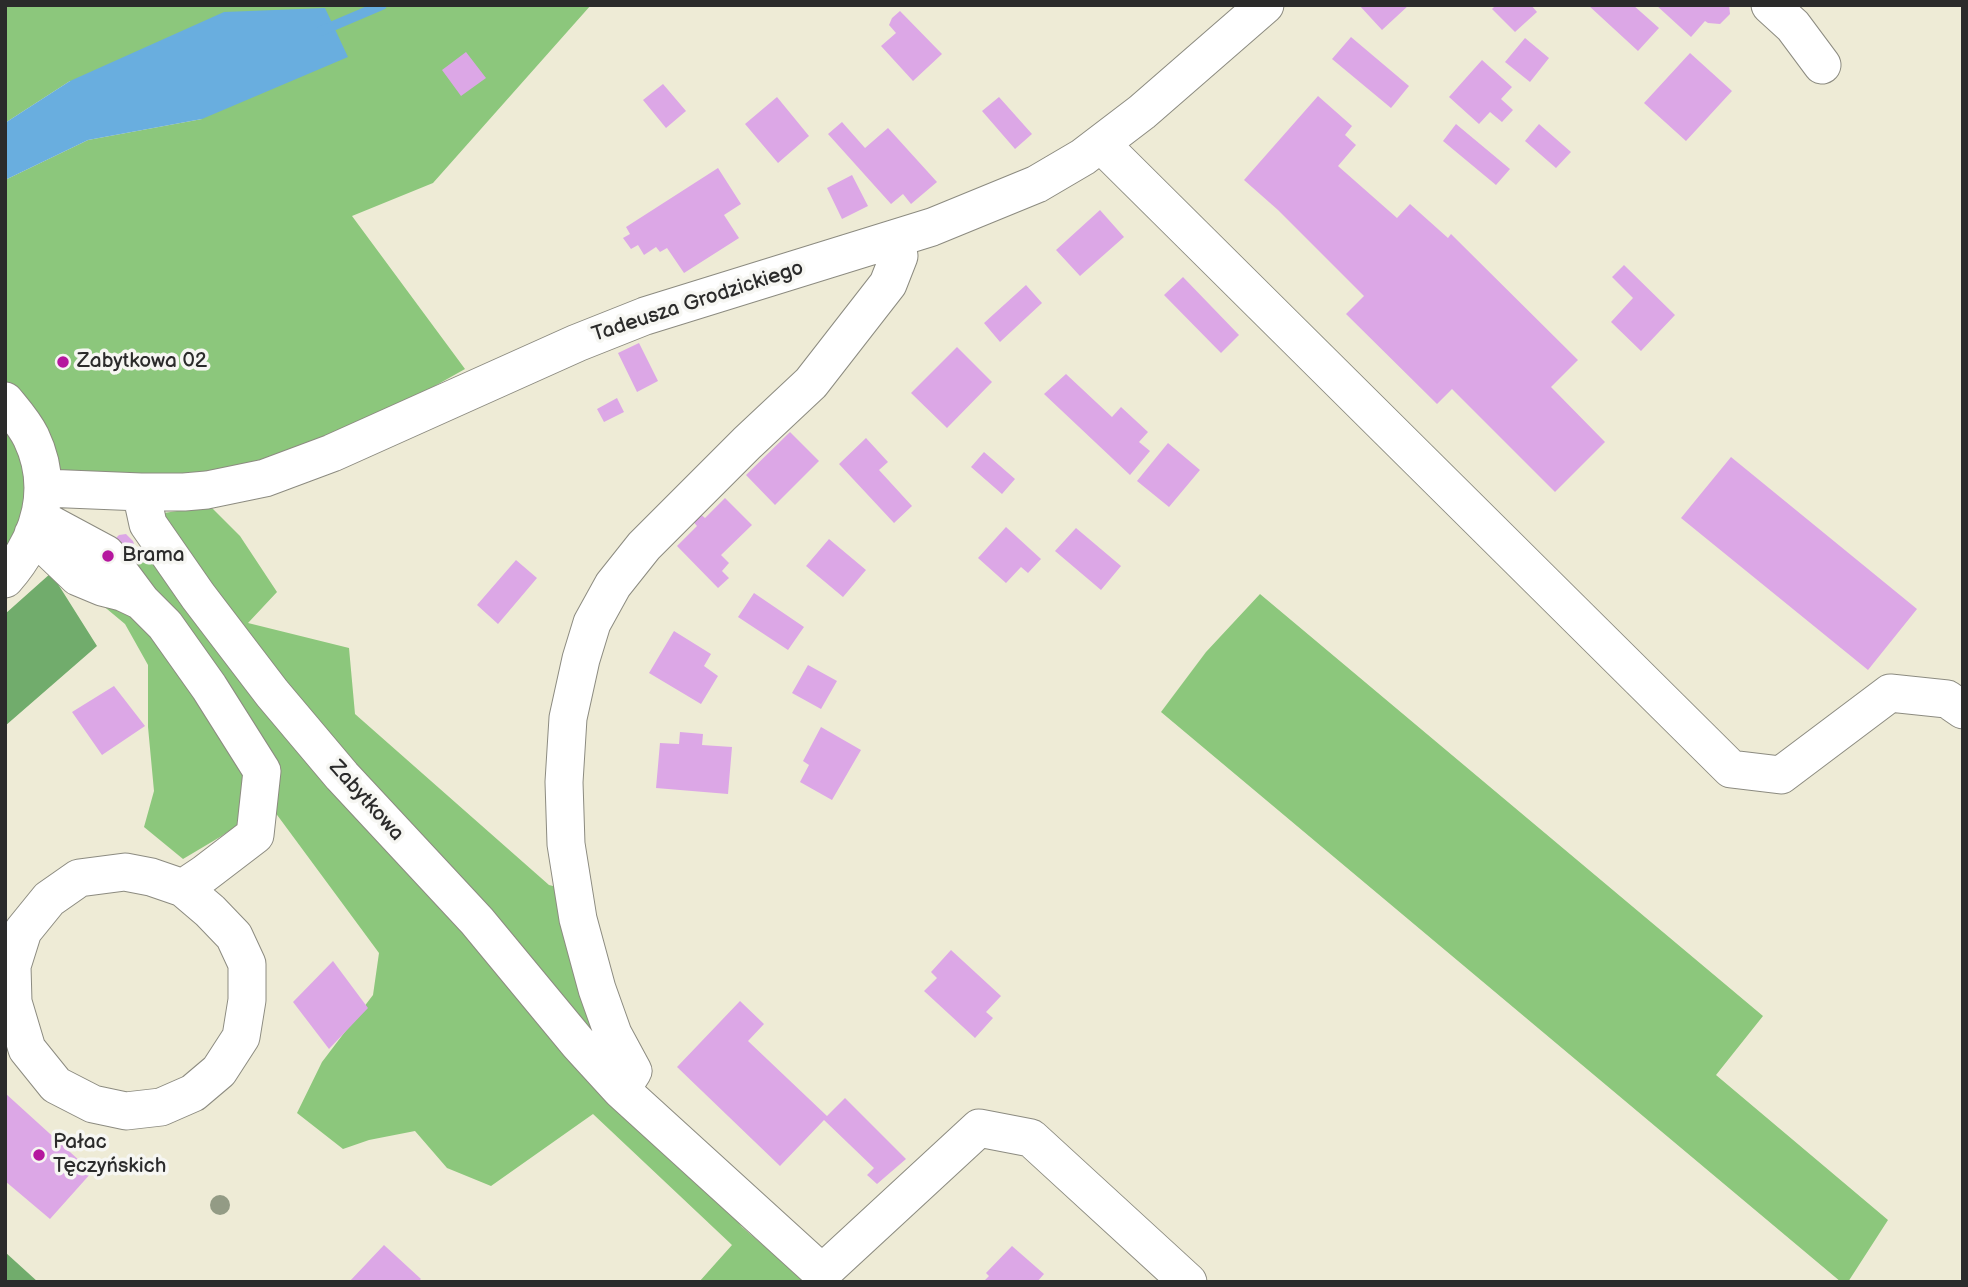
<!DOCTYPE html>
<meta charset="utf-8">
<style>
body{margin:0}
#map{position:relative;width:1968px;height:1287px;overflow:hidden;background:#eeebd6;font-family:"Balsamiq Sans",sans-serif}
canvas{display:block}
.frame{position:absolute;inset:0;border:7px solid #2b2b2b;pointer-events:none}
</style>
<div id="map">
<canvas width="1968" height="1287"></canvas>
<div class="frame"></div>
</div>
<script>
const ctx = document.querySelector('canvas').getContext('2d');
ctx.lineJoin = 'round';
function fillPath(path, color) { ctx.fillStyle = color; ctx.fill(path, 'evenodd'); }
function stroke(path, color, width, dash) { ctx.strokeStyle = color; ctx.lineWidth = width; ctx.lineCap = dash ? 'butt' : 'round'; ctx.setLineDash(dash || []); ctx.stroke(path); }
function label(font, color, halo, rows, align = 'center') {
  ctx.font = font + ' "Balsamiq Sans",sans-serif'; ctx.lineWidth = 7; ctx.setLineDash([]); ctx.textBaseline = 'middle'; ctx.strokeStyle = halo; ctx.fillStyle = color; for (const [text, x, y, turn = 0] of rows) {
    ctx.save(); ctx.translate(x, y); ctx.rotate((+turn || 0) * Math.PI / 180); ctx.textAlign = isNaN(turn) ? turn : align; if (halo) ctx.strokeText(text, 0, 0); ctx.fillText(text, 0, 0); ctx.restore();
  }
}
fillPath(new Path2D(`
 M5 5H591L433 183 352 216 465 369 369 423 301 466 44 488 5 562V180L88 140 202 119 70 81 5 123Z
 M210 506 240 536 277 592 248 623 349 648 355 714 549 885 588 895 635 1091 742 1227 806 1282H699L732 1245 593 1114 491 1186 447 1168 415 1131 369 1140 343 1149 297 1113 322 1062 373 995 379 953 269 804 220 837 183 859 144 827 154 791 148 727V665L125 624 89 594 144 546 164 513Z
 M1260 594 1763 1016 1716 1075 1888 1220 1848 1282H1841L1161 712 1206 652Z`), '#8cc77c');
fillPath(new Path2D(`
 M51 573 97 646 5 726V614Z
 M5 1252 38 1282H5Z`), '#71ac6c');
fillPath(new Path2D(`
 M325 8 348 57 202 119 88 140 5 180V123L70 81 224 12Z`), '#69aedf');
stroke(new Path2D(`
 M321 31 382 5`), '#69aedf', 10);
fillPath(new Path2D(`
 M1359 5H1409L1382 30Z
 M1496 5H1531L1537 12 1515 32 1492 9Z
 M1588 5H1633L1659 28 1638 51Z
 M1656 5H1729L1730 14 1720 24 1708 23 1705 21 1691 37Z
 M900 11 942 54 913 81 881 46 896 33 889 25 892 18Z
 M1351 37 1409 86 1391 108 1332 59Z
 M1525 38 1549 58 1530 82 1505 62Z
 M466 52 486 78 461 96 442 70Z
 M1690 53 1732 91 1686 141 1644 103Z
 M1482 60 1512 87 1501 99 1513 110 1502 122 1490 112 1479 124 1449 97Z
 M663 84 686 111 666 128 643 100Z
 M1318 96 1352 126 1345 135 1356 145 1338 166 1397 218 1410 204 1448 238 1451 234 1578 360 1551 387 1605 442 1555 492 1452 389 1437 404 1346 314 1364 296 1278 210 1244 180Z
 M777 97 809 136 778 163 745 124Z
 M999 97 1032 134 1015 149 982 111Z
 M842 122 865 148 888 128 937 182 911 204 903 194 891 204 828 134Z
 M1456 124 1510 169 1496 185 1443 141Z
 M1539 124 1571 152 1556 168 1525 141Z
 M718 168 741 204 724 215 739 238 684 273 667 248 660 252 656 247 644 255 638 245 631 249 623 238 630 234 626 227Z
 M852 175 868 206 842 219 827 188Z
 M1100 210 1124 237 1080 276 1056 250Z
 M1624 265 1675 315 1641 351 1611 322 1633 298 1612 277Z
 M1183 277 1239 335 1221 353 1164 295Z
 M1026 285 1042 303 1000 342 984 323Z
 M639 343 658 381 637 392 618 353Z
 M957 347 992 382 947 428 911 393Z
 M1066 374 1112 417 1121 407 1148 432 1139 442 1150 451 1130 475 1044 394Z
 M617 398 624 412 604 422 597 409Z
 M790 432 819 461 775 505 746 475Z
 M866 438 888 462 879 470 912 506 894 523 839 464Z
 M1168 443 1200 470 1169 507 1137 481Z
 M984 452 1015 479 1002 494 971 467Z
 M1731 457 1917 609 1868 670 1681 518Z
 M725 498 752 525 721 555 729 563 722 571 729 578 718 588 677 546 697 526 692 520 699 513 705 518Z
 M1006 527 1041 559 1028 573 1021 567 1006 583 978 558Z
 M1076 528 1121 566 1101 590 1055 551Z
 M126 534 133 541 134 544 132 551 126 554 115 539 119 535Z
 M829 539 866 570 843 597 806 566Z
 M516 560 537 578 498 624 477 605Z
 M754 593 804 627 788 650 738 617Z
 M674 631 711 654 704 666 718 676 701 704 649 673Z
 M808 665 837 681 821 709 792 693Z
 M114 686 145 726 102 755 72 712Z
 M821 727 861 750 832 800 800 782 809 765 803 761Z
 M680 732 703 734 702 745 732 747 728 794 656 788 660 743 679 744Z
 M951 950 1001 996 986 1012 993 1018 975 1038 924 991 937 978 931 972Z
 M333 961 368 1008 329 1049 293 1002Z
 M740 1001 764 1024 748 1041 827 1116 845 1098 906 1159 877 1184 867 1175 874 1168 824 1120 780 1166 677 1067Z
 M5 1093 92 1172 50 1219 5 1181Z
 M384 1245 421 1279 418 1282H349Z
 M1012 1246 1044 1274 1037 1282H983L989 1276 986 1273Z`), '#dca7e6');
const minor = new Path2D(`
 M1770 5 1793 26 1822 65
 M1101 144 1731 769 1781 775 1890 693 1947 699 1963 710
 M896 239 899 256 888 284 811 383 747 443 644 546 613 585 592 623 581 659 568 718 564 782 566 844 578 919 597 989 613 1034 633 1071 621 1090 822 1273 979 1128 1031 1138 1188 1282
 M5 401C14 412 24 423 31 437 55 487 41 538 5 579
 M44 488 141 492H184L207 490 265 478 332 453 577 343 645 316 932 227 1037 184 1083 157 1142 112 1265 5
 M141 492 148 524 198 596 272 693 342 776 477 921 578 1043 621 1090
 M39 518 106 554 141 601
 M33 534 78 577 102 587 122 592 141 601 165 625 209 687 262 771 255 835 204 874 183 888 151 877 125 872 79 878 49 899 23 931 12 966 13 1002 27 1049 56 1085 93 1104 126 1111 161 1107 193 1093 219 1071 241 1037 247 1000V964L234 936 210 911 183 888`);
stroke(minor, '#8c8b80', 39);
stroke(minor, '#fff', 37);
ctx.fillStyle = '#939b85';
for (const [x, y] of [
 [220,1205]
]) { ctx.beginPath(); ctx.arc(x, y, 10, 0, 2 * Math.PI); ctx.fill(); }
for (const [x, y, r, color] of [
 [63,362,7,"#b5179e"],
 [108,556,7,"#b5179e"],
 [39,1155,7,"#b5179e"]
]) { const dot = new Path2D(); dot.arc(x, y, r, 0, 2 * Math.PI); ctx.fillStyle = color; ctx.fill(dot); stroke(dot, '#f6f6f2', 2.5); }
label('21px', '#2b2b2b', '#f6f6f2', [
 ["Tadeusza Grodzickiego",698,302,-18],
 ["Zabytkowa",366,801,48]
]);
label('21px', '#2b2b2b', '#f6f6f2', [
 ["Zabytkowa 02",77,362],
 ["Brama",122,556],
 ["Pałac",53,1143],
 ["Tęczyńskich",53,1167]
], 'left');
</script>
